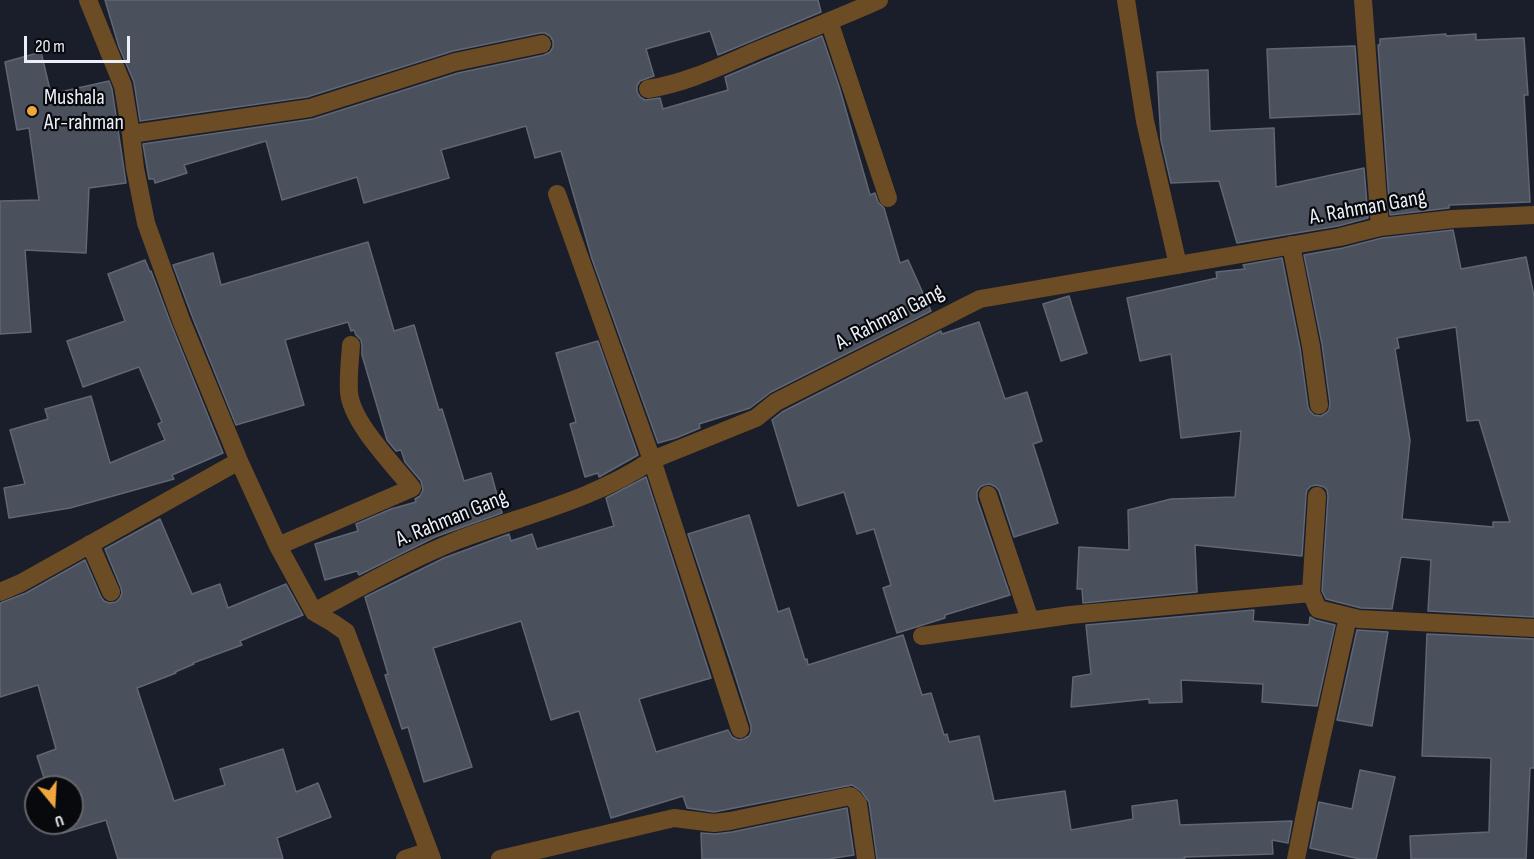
<!DOCTYPE html>
<style>
body{margin:0}
#map{position:relative;width:1534px;height:859px;overflow:hidden;background:#1a1e2a;font-family:"Sofia Sans Condensed",sans-serif}
canvas{display:block}
.north{position:absolute;left:24px;top:775px;width:60px;height:60px;box-sizing:border-box;background:#07090d;border:2px solid #63656b;border-radius:50%;rotate:162deg;font-size:16px;font-weight:700;line-height:24px;text-align:center;color:#eceff7}
.north::after{content:'';display:block;margin:auto;width:21px;height:27px;background:#f0a63f;clip-path:polygon(50% 0,100% 100%,50% 72%,0 100%)}
.scale{position:absolute;left:24px;top:36px;width:106px;height:27px;box-sizing:border-box;border:3px solid #eceff7;border-top:0;padding-left:8px;font-size:18px;line-height:21px;white-space:nowrap;color:#eceff7;-webkit-text-stroke:4px #07090d;paint-order:stroke}
</style>
<div id="map">
<canvas width="1534" height="859"></canvas>
<div class="north">U</div>
<div class="scale">20 m</div>
</div>
<script>
const ctx = document.querySelector('canvas').getContext('2d');
ctx.lineJoin = 'round';
function fillPath(path, color) { ctx.fillStyle = color; ctx.fill(path, 'evenodd'); }
function stroke(path, color, width, dash) { ctx.strokeStyle = color; ctx.lineWidth = width; ctx.lineCap = dash ? 'butt' : 'round'; ctx.setLineDash(dash || []); ctx.stroke(path); }
function label(font, color, halo, rows, align = 'center') {
  ctx.font = font + ' "Sofia Sans Condensed",sans-serif'; ctx.lineWidth = 4.5; ctx.setLineDash([]); ctx.textBaseline = 'middle'; ctx.strokeStyle = halo; ctx.fillStyle = color; for (const [text, x, y, turn = 0] of rows) {
    ctx.save(); ctx.translate(x, y); ctx.rotate((+turn || 0) * Math.PI / 180); ctx.textAlign = isNaN(turn) ? turn : align; if (halo) ctx.strokeText(text, 0, 0); ctx.fillText(text, 0, 0); ctx.restore();
  }
}
const building = new Path2D(`
 M105 0H818L821 12 718 55 710 31 646 49 654 76 640 81 637 86V92L640 97 645 100 660 98 663 109 728 90 725 77 822 36 839 86 870 195 875 193 878 202 884 208 900 263 908 260 931 311 771 392 750 408 699 424 700 428 676 438 658 443 592 259 561 151 535 158 526 126 441 150 449 178 364 203 357 177 282 200 266 141 184 165 187 173 155 183 154 179H149L143 144 313 119 458 73 544 55 550 52 553 47V41L550 36 545 33H540L453 51 307 97 140 121 134 82 119 47Z
 M1446 34V36L1476 34V40L1524 38 1528 95H1524L1530 202 1449 205V208L1390 215 1378 45H1380V39Z
 M1355 46 1360 114 1270 118 1267 49Z
 M41 52 51 94 109 81 112 89 126 183 89 188 86 253 25 250 31 332 0 334V201L39 200 29 128 17 130 5 62Z
 M1208 70 1210 131 1274 128 1276 187 1364 168 1368 218 1338 226 1237 243 1219 181 1171 183 1161 140 1157 72Z
 M1453 230 1461 269 1526 257 1534 296V617L1428 611 1431 560 1401 557 1392 609 1361 608 1326 599 1322 591 1328 496 1327 490 1324 487 1317 485 1311 486 1307 490 1306 495 1302 556 1195 545 1197 592 1083 603 1082 589H1077L1079 547 1129 550 1128 510 1171 499 1235 497 1241 431 1181 438 1171 354 1140 361 1127 298 1217 278 1216 272 1245 269 1243 265 1282 258 1300 348 1308 407 1310 411 1314 415 1321 416 1326 413 1329 410 1330 403 1322 344 1304 255 1343 248 1382 238ZM1456 327 1467 421 1479 420 1510 522H1493V527L1402 519 1410 440 1395 349 1399 348 1397 338Z
 M368 242 394 331 414 325 439 410 442 409 464 481 491 473 502 513 435 537 359 575 357 571 325 580 315 544 358 531 356 524 391 509 416 502 415 499 420 496 423 490 421 481 405 462 401 450 396 451 387 440 362 355V346L361 340 356 335 354 330 351 331 348 322 285 340 304 405 236 425 192 316 173 265 213 253 221 285Z
 M145 260 150 272 151 271 171 324 223 453 172 475 174 479 70 508 9 518 4 488 25 484 10 430 48 419 45 409 91 396 110 463 165 440 158 424 162 422 139 367 83 387 67 341 125 321 108 274Z
 M1069 296 1087 353 1061 361 1043 304Z
 M979 322 1005 399 1027 392 1042 441 1033 444 1058 523 1014 537 999 491 996 487 990 484 984 485 980 487 977 492V499L1010 595 945 615V618L897 633 883 588 891 585 874 529 857 534 844 492 798 506 772 420 782 412 941 331 942 334Z
 M598 341 638 455 599 477 598 473 585 477 570 424 576 422 556 353Z
 M646 477 711 678 639 699 656 752 728 730 732 737 738 740 744 739 749 736 751 732V726L734 672 688 534 749 515 778 612 789 608 805 660 807 659 808 665 903 635 922 695 931 693 944 735 947 734 949 742 979 736 994 801 1065 791 1071 830 1133 819 1132 806 1177 800 1180 825 1292 821 1288 843 1272 840 1273 854 1184 857 1185 859H877L869 802 861 791 852 785 714 812 687 808 683 796 611 818 579 711 551 720 521 621 433 648 472 767 424 782 408 727 402 729 385 675 388 674 365 597 444 558 509 534 511 541 532 534 537 549 614 526 606 498Z
 M160 519 192 594 220 584 228 608 286 584 303 615 240 641 242 645 193 663 194 664 175 672 176 673 137 688 174 801 225 785 220 769 283 749 296 792 318 783 331 817 277 838 283 859H118L106 820 63 833 60 823H72V787H47L37 756 56 749 38 685 0 697V603L26 593 85 560 101 597 104 601 109 603 116 602 120 598 122 593 121 588 105 549Z
 M1254 610 1253 621 1309 625 1310 617 1315 620 1335 625 1317 706 1262 702 1263 684 1181 680 1182 702 1149 703V699L1071 707 1073 677 1091 674 1086 625Z
 M1357 630 1388 632 1372 726 1337 720Z
 M1427 634 1534 639V768H1530L1526 859H1411L1410 836 1489 832 1491 758 1422 756Z
 M1360 770 1395 777 1376 859H1360L1310 848 1319 802 1352 809Z
 M847 808 854 855 828 859H702L701 833 715 834 732 832Z`);
fillPath(building, '#4b505d');
stroke(building, '#616674', 1.5);
stroke(new Path2D(`
 M88 0 123 86 131 134 135 168 146 223 181 320 239 461 278 546 314 612 333 623 346 632 432 859
 M1126 0 1145 121 1178 265
 M1363 0 1380 227
 M829 21 888 198
 M648 89C687 83 721 66 756 51 797 34 839 18 879 0
 M131 134 310 108 455 62 542 44
 M557 194 652 460 740 729
 M1291 245 1311 346 1319 405
 M988 495 1030 620
 M90 544 111 592
 M278 546 412 488C393 464 351 422 349 392 348 376 350 360 351 345
 M0 592 21 583 239 461
 M1311 593 1317 496
 M314 612C361 587 408 560 458 540 523 515 594 500 652 460L756 418 776 402 980 299 1340 237 1380 227 1453 219 1534 215
 M922 636 1070 615 1311 593 1318 609 1359 619 1534 628
 M405 859 429 851
 M500 859 674 818 714 823 730 821 850 796 853 798 858 804 866 859
 M1296 859 1311 785 1348 617`), '#6c4c24', 18);
for (const [x, y, r, color] of [
 [32,111,6,"#f0a63f"]
]) { const dot = new Path2D(); dot.arc(x, y, r, 0, 2 * Math.PI); ctx.fillStyle = color; ctx.fill(dot); stroke(dot, '#07090d', 2); }
label('22px', '#eceff7', '#07090d', [
 ["Mushala",44,98],
 ["Ar-rahman",44,123]
], 'left');
label('22px', '#eceff7', '#07090d', [
 ["A. Rahman Gang",1368,208,-10],
 ["A. Rahman Gang",890,318,-27],
 ["A. Rahman Gang",452,519,-22]
]);
</script>
